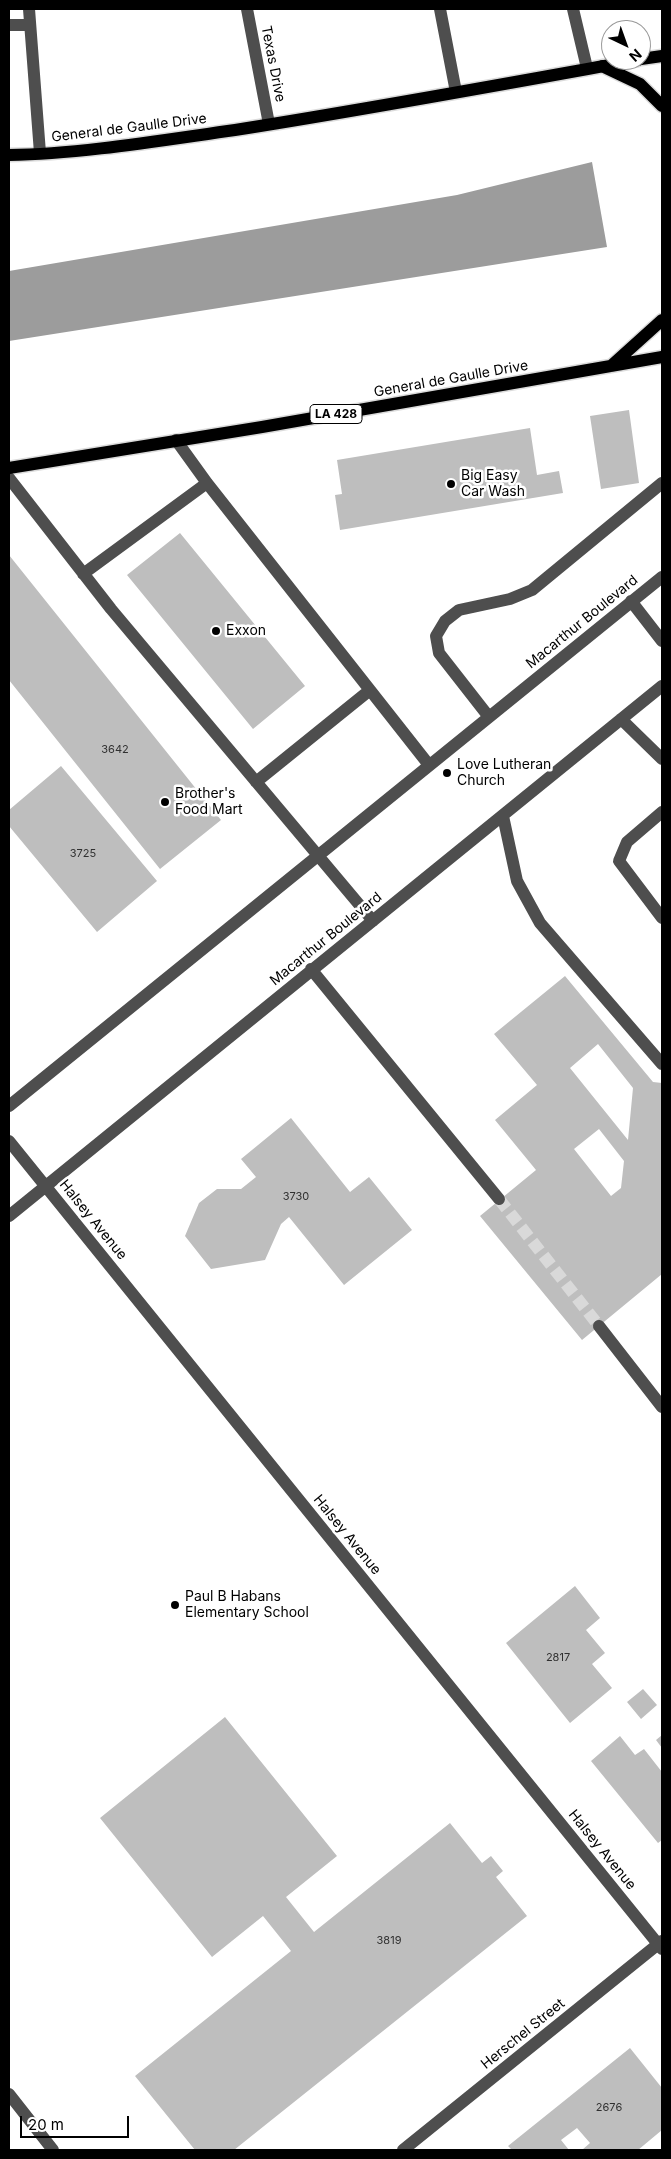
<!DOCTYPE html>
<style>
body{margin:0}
#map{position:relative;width:671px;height:2159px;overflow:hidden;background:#fff;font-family:Inter,sans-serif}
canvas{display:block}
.frame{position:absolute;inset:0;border:10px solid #000;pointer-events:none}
.north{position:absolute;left:601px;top:20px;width:50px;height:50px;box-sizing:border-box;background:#fff;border:1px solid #999;border-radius:50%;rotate:138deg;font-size:14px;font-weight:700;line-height:20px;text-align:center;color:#000}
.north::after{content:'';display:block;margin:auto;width:18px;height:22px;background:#000;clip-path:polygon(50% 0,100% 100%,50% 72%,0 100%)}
.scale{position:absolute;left:20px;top:2116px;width:109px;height:22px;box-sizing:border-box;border:2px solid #000;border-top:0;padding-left:6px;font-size:15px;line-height:18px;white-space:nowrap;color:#000;-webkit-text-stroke:4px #fff;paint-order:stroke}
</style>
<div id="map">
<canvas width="671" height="2159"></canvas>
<div class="frame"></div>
<div class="north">N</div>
<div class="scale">20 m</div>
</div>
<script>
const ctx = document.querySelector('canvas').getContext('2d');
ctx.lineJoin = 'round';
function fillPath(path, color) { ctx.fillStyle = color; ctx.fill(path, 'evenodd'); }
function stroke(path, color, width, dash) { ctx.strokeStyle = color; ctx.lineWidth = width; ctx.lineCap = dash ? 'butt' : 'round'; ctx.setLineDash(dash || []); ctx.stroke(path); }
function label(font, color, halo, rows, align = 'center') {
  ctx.font = font + ' Inter,sans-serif'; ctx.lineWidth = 5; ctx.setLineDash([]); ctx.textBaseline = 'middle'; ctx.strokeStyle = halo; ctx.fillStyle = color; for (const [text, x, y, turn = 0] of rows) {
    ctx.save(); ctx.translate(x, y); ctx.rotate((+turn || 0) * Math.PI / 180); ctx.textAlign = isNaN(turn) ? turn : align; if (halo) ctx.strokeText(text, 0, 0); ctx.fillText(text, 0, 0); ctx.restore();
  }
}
fillPath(new Path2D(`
 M592 162 607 247 9 341V271L457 195Z`), '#9c9c9c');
fillPath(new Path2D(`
 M629 410 639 483 601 489 590 416Z
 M530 428 537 475 559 471 563 493 340 530 335 495 342 494 337 460Z
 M180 533 305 686 253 729 127 575Z
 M9 555 221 820 160 869 9 680Z
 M61 766 157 881 97 932 9 826V810Z
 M565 976 653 1082 662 1083V1274L582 1340 480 1216 536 1170 495 1120 537 1085 494 1034ZM598 1044 633 1088 628 1140 570 1068ZM599 1129 624 1161 621 1188 611 1196 574 1149Z
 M291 1118 350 1192 369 1177 412 1230 344 1285 289 1217 281 1224 265 1260 211 1269 185 1236 199 1203 217 1189H241L256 1177 241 1159Z
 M575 1586 600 1618 586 1630 605 1653 592 1664 612 1688 570 1723 506 1643Z
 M643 1689 657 1705 641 1719 627 1702Z
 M225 1717 337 1856 286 1897 314 1932 450 1823 482 1863 491 1856 503 1871 496 1877 527 1916 234 2150H195L135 2076 291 1951 263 1916 212 1957 100 1818Z
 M662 1735V1748L656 1740Z
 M620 1736 635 1755 644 1749 662 1772V1840L658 1843 591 1761Z
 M630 2048 662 2088V2130L638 2150H582L590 2143 577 2128 561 2140 569 2150H512L508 2146Z`), '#bebebe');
stroke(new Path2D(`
 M499 1199 599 1326`), '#d9d9d9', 12, [12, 6]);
const major = new Path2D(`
 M641 59 662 56
 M602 66 640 84 662 106
 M9 155C81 154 163 140 235 130 369 109 503 84 638 60
 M611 366 662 320
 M9 468 262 427 662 357`);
stroke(major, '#dbdbdb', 15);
stroke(new Path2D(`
 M29 9 40 153
 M247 9 269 124
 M440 9 456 92
 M573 9 587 68
 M9 25H30
 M176 440 207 483 429 765
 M9 478 111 609 373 921
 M83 574 207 483
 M631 601 662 641
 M489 717 439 653 436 636 445 621 459 610 510 599 532 590 662 483
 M621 719 662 759
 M256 782 370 690
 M662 812 627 842 619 861 662 918
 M503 816 517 881 540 923 662 1064
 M311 969 499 1199
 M9 1106 662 577
 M9 1141 662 1949
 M9 1216 662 686
 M599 1326 662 1407
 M9 2094 53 2150
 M403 2150 662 1941`), '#4e4e4e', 12);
stroke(major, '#000', 12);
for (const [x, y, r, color] of [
 [451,484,5,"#000"],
 [216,631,5,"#000"],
 [447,773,5,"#000"],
 [165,802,5,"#000"],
 [175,1605,5,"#000"]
]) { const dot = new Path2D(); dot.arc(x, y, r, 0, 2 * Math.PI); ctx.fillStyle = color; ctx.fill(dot); stroke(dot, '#fff', 2); }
label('11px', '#303030', null, [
 ["3642",115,750],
 ["3725",83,854],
 ["3730",296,1197],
 ["2817",558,1658],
 ["3819",389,1941],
 ["2676",609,2108]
]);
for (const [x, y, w] of [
 [336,414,52]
]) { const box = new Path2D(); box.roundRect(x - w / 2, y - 9.5, w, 19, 4); ctx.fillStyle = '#fff'; ctx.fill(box); stroke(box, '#000', 1); }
label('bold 12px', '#000', null, [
 ["LA 428",336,414]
]);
label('14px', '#000', '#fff', [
 ["Texas Drive",273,64,79],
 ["General de Gaulle Drive",129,128,-7],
 ["General de Gaulle Drive",451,379,-10],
 ["Macarthur Boulevard",582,622,-39],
 ["Macarthur Boulevard",326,939,-39],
 ["Halsey Avenue",93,1220,51],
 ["Halsey Avenue",347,1535,51],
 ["Halsey Avenue",602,1850,51],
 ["Herschel Street",523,2034,-39]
]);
label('14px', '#000', '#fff', [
 ["Big Easy",461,476],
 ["Car Wash",461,492],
 ["Exxon",226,631],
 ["Love Lutheran",457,765],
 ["Church",457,781],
 ["Brother's",175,794],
 ["Food Mart",175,810],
 ["Paul B Habans",185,1597],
 ["Elementary School",185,1613]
], 'left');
</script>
